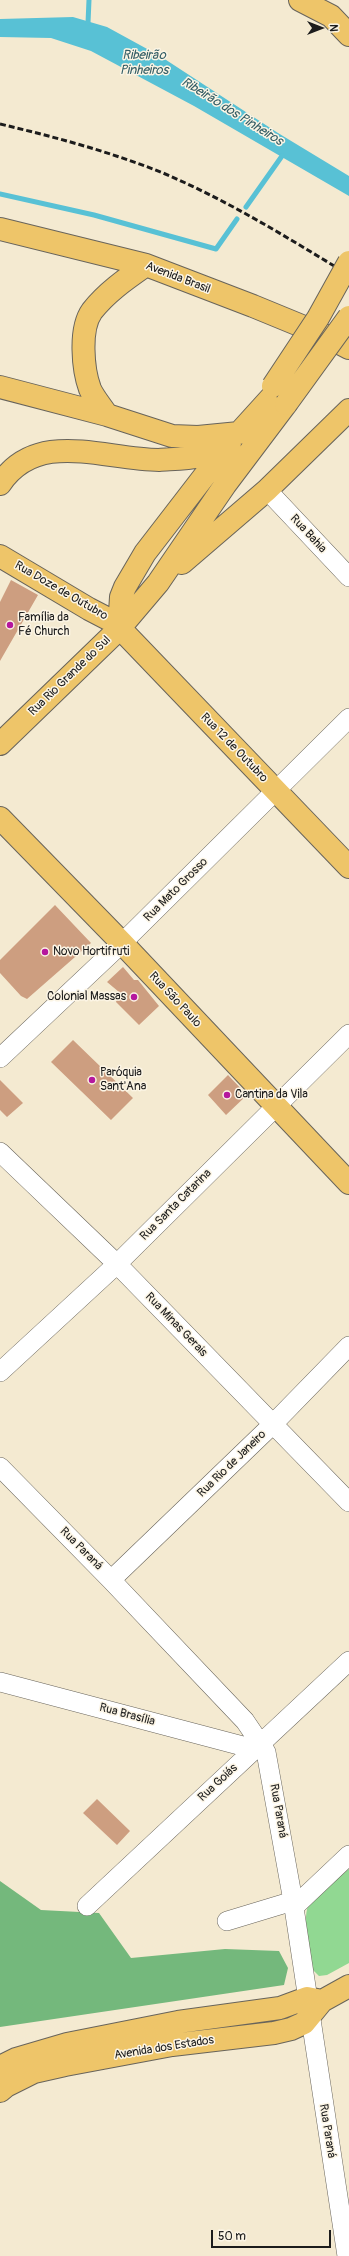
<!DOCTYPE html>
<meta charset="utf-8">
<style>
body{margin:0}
#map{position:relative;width:349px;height:2256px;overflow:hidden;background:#f4ead1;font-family:Pangolin,sans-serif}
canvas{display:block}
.north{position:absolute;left:301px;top:8px;width:40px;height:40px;-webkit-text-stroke:3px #fcf5e5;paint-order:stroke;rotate:90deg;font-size:11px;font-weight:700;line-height:16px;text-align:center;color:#1c1c1c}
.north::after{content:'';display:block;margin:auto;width:14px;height:18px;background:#1c1c1c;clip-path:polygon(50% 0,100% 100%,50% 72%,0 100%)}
.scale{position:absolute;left:211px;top:2230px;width:120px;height:18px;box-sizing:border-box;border:2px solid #1c1c1c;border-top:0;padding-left:5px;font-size:12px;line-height:14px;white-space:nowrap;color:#1c1c1c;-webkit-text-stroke:3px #fcf5e5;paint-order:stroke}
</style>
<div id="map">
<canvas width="349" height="2256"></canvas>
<div class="north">N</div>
<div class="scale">50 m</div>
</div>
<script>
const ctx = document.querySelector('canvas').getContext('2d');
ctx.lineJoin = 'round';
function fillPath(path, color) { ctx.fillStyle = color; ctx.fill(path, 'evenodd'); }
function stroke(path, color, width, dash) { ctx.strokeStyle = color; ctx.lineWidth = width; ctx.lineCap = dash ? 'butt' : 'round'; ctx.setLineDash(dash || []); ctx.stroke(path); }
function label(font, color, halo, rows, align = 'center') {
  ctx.font = font + ' Pangolin,sans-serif'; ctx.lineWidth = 3; ctx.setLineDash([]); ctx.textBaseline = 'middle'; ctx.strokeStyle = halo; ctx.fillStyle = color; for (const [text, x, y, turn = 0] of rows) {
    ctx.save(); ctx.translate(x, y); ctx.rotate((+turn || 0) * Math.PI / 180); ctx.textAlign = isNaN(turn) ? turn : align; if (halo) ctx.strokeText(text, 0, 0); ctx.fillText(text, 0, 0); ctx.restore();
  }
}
fillPath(new Path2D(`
 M349 1869V1963L327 1975 319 1976 313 1970C311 1953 302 1922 308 1906 313 1893 338 1877 349 1869Z`), '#91d892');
fillPath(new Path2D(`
 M0 1881 41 1910 99 1913 131 1958 225 1949 279 1951 288 1968 284 1985 0 2027Z`), '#74b87c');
fillPath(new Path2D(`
 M73 17 107 27 160 56 278 133 349 176V196L194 106 91 51 51 38 0 37V19Z`), '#58c1d5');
stroke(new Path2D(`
 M88 23 89 0
 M0 194 94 215 216 249 237 219
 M246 207 282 156`), '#58c1d5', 5);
fillPath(new Path2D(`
 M11 580 38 595 0 661V602Z
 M55 905 91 943 27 999 21 996 0 973V960Z
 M123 967 134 980H138L159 1006 139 1025 116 1002 119 992 107 982Z
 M73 1040 133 1098 111 1120 51 1062Z
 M228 1075 247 1095 226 1115 208 1095Z
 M0 1080 23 1103 7 1117 0 1110Z
 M97 1799 130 1831 117 1845 83 1813Z`), '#cd9e80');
const minor = new Path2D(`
 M267 490 349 577
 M0 1058 122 943 349 718
 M0 1152 117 1264 349 1502
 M0 1372 117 1264 349 1034
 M0 1467 111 1580 245 1721 266 1752 293 1901 347 2256
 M111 1580 272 1425 349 1346
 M0 1682 254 1749
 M87 1906 349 1661
 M294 1907 349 1855
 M227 1921 293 1901`);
const major = new Path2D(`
 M300 0 331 16 349 35
 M0 229 146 265 253 306 326 336 349 348
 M0 387 107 415 172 436 198 437 239 433 278 390
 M107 415C102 407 94 398 90 389 83 370 79 329 92 311 107 292 126 279 146 265
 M0 484C38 428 104 460 159 460 172 459 187 459 199 456 209 454 220 447 230 443
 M0 556 89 609 114 622 349 867
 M182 563 267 490 349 410
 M119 629 121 597 125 587 145 553 229 444
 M0 744 119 629 158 583 225 485 286 404
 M0 818 122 943 349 1183
 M0 2067 16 2059 67 2044 178 2022 280 2008 307 1998 322 2001
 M0 2091 6 2086 34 2072 65 2065 172 2045 274 2033 291 2029 304 2023 322 2001 349 1986`);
stroke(minor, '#68645b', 20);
stroke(major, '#68645b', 24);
stroke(minor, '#fff', 19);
stroke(major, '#eec569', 22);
stroke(new Path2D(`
 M0 124C55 137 111 152 163 173 229 201 288 238 349 275`), '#1c1c1c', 3, [6, 3]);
const majorBridge = new Path2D(`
 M273 386 318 318 349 262
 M286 404 349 317`);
stroke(majorBridge, '#68645b', 24, []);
stroke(majorBridge, '#eec569', 22);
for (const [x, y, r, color] of [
 [10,625,4,"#b5179e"],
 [45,952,4,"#b5179e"],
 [134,997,4,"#b5179e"],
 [92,1080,4,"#b5179e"],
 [227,1095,4,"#b5179e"]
]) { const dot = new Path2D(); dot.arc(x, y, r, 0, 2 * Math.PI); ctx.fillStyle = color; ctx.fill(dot); stroke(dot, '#fcf5e5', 1.5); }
label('12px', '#1c1c1c', '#fcf5e5', [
 ["Avenida Brasil",178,278,21],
 ["Rua Bahia",308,534,47],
 ["Rua Doze de Outubro",61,591,30],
 ["Rua Rio Grande do Sul",70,676,-44],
 ["Rua 12 de Outubro",234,748,46],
 ["Rua Mato Grosso",176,890,-45],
 ["Rua São Paulo",175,1000,47],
 ["Rua Santa Catarina",176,1205,-45],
 ["Rua Minas Gerais",176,1325,46],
 ["Rua Rio de Janeiro",232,1464,-44],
 ["Rua Paraná",81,1549,45],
 ["Rua Brasília",127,1715,15],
 ["Rua Goiás",218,1783,-43],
 ["Rua Paraná",278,1811,80],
 ["Avenida dos Estados",164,2048,-9],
 ["Rua Paraná",327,2131,81]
]);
label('12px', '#1c1c1c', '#fcf5e5', [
 ["Família da",18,618],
 ["Fé Church",18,632],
 ["Novo Hortifruti",53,952],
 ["Colonial Massas",126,997,"right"],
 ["Paróquia",100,1073],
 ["Sant'Ana",100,1087],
 ["Cantina da Vila",235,1095]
], 'left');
label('italic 13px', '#345e66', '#fcf5e5', [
 ["Ribeirão",144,56],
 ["Pinheiros",144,71],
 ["Ribeirão dos Pinheiros",232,112,32]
]);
</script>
